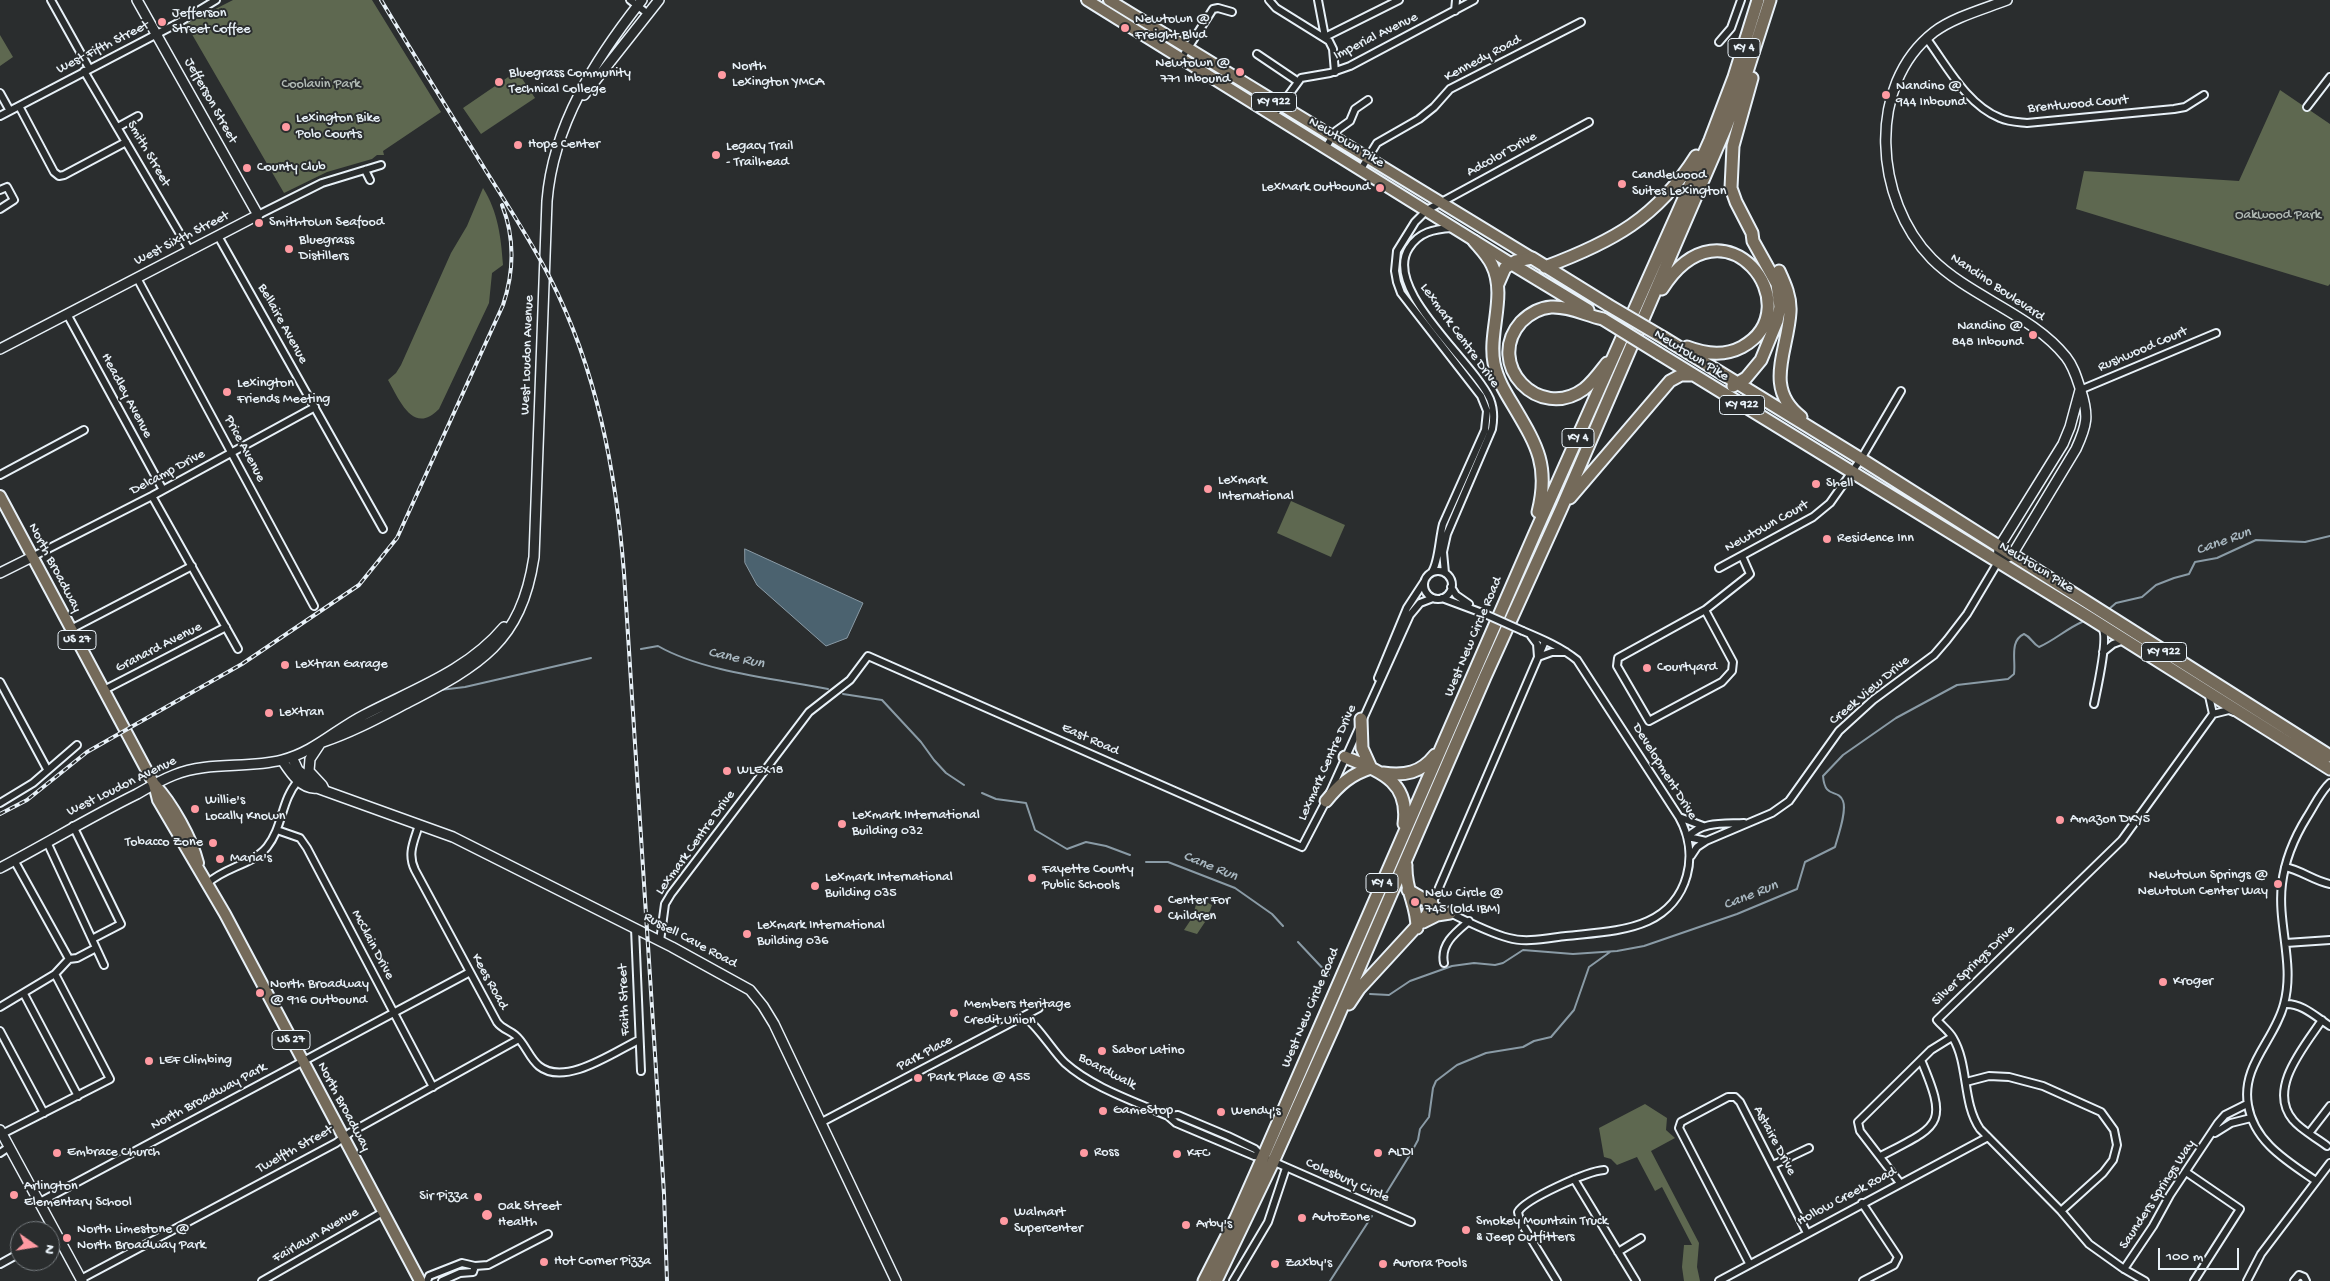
<!DOCTYPE html>
<style>
body{margin:0}
#map{position:relative;width:2330px;height:1281px;overflow:hidden;background:#2a2d2e;font-family:"Gochi Hand",sans-serif}
canvas{display:block}
.north{position:absolute;left:10px;top:1221px;width:50px;height:50px;box-sizing:border-box;background:#2a2d2e;border:1px solid #767b7f;border-radius:50%;rotate:103deg;font-size:14px;font-weight:700;line-height:20px;text-align:center;color:#e8f1f8}
.north::after{content:'';display:block;margin:auto;width:18px;height:22px;background:#ff9aa2;clip-path:polygon(50% 0,100% 100%,50% 72%,0 100%)}
.scale{position:absolute;left:2158px;top:1248px;width:81px;height:22px;box-sizing:border-box;border:2px solid #e8f1f8;border-top:0;padding-left:6px;font-size:15px;line-height:18px;white-space:nowrap;color:#e8f1f8;-webkit-text-stroke:4px #2a2d2e;paint-order:stroke}
</style>
<div id="map">
<canvas width="2330" height="1281"></canvas>
<div class="north">N</div>
<div class="scale">100 m</div>
</div>
<script>
const ctx = document.querySelector('canvas').getContext('2d');
ctx.lineJoin = 'round';
function fillPath(path, color) { ctx.fillStyle = color; ctx.fill(path, 'evenodd'); }
function stroke(path, color, width, dash) { ctx.strokeStyle = color; ctx.lineWidth = width; ctx.lineCap = dash ? 'butt' : 'round'; ctx.setLineDash(dash || []); ctx.stroke(path); }
function label(font, color, halo, rows, align = 'center') {
  ctx.font = font + ' "Gochi Hand",sans-serif'; ctx.lineWidth = 4; ctx.setLineDash([]); ctx.textBaseline = 'middle'; ctx.strokeStyle = halo; ctx.fillStyle = color; for (const [text, x, y, turn = 0] of rows) {
    ctx.save(); ctx.translate(x, y); ctx.rotate((+turn || 0) * Math.PI / 180); ctx.textAlign = isNaN(turn) ? turn : align; if (halo) ctx.strokeText(text, 0, 0); ctx.fillText(text, 0, 0); ctx.restore();
  }
}
fillPath(new Path2D(`
 M233 0H372L441 112 383 151 384 155H377L372 159 327 172 284 193 186 24Z
 M0 35 13 57 0 66Z
 M517 71 535 98 481 134 463 108Z
 M2280 90 2330 124V284L2328 286 2076 209 2084 171 2239 181Z
 M483 188C498 212 501 237 503 265L492 273 489 303 439 409C413 436 399 399 388 380L396 373 401 365 451 253 467 226Z
 M1291 501 1345 525 1331 557 1277 533Z
 M1198 898 1212 905 1207 919 1197 934 1184 930 1192 918Z
 M1645 1104 1667 1118 1666 1130 1675 1138 1651 1151 1699 1243 1697 1267 1700 1281H1684L1682 1267 1684 1245H1692L1662 1187 1655 1191 1637 1157 1617 1165 1611 1159 1604 1157 1599 1128Z`), '#5e6850');
const water = new Path2D(`
 M745 549 863 603 847 638 826 646 757 585 745 563Z`);
fillPath(water, '#4b626f');
stroke(water, '#8a9ba6', 1);
stroke(new Path2D(`
 M2109 609 2116 603 2142 597 2156 585 2174 578 2189 574 2195 562 2217 558 2256 540 2305 542 2330 536
 M641 649 658 646C703 672 777 679 828 689
 M440 690 465 687 591 658
 M843 694 882 700 921 742 934 760 946 773 964 785
 M982 793 996 799 1026 803 1035 830 1067 849 1086 842 1106 846 1130 855
 M1146 862H1168L1235 888 1272 914 1283 926
 M1298 942 1329 975
 M1370 994 1389 995 1410 981 1452 966 1474 963 1495 965 1503 963 1523 950 1573 954 1617 951 1644 946 1737 914 1797 889 1805 862 1835 847C1838 836 1847 811 1843 801 1838 788 1825 800 1823 776L1843 755 1896 718 1957 685 2008 679 2014 674C2016 660 2009 641 2024 634 2031 637 2032 643 2039 647 2055 640 2066 629 2082 622
 M1382 1200 1411 1153 1418 1140 1420 1129 1429 1117 1433 1088 1436 1081 1457 1065 1486 1053 1523 1047 1534 1041 1551 1037 1574 1010 1589 967 1610 952
 M1330 1281 1372 1216`), '#8a9ba6', 2);
const street = new Path2D(`
 M51 0 89 68
 M630 0 648 14
 M1269 0 1276 8 1329 41 1333 49 1335 72
 M1318 0 1325 37 1399 0
 M1455 11 1456 0
 M1927 39C1947 66 1967 105 2000 118 2009 122 2018 122 2027 123L2174 109 2185 107 2204 95
 M1719 42 1731 28 1741 0
 M1257 54 1297 81
 M1181 59 1213 9 1218 8 1232 12
 M84 71 190 251
 M0 93 10 111
 M19 106 54 172 59 176 64 175 126 142
 M2307 107 2330 77
 M1274 115 1301 78 1330 73 1350 66 1474 0
 M0 116 178 23 216 0
 M118 127 138 116
 M1326 147 1336 131 1350 121 1355 109 1368 100
 M1361 169 1377 143 1419 119 1434 107 1450 89 1581 22
 M365 170 370 180
 M0 190 7 187 14 200 0 209
 M258 215 322 183 381 165
 M218 236 383 529
 M137 278 314 606
 M67 314 163 490
 M2080 390 2216 333
 M0 475 84 430
 M152 496 238 649
 M32 557 152 496 315 407
 M1719 568 1813 517 1830 503 1861 459 1901 391
 M1424 585a14 14 0 1 1 28 0a14 14 0 1 1-28 0Z
 M1432 572C1439 561 1439 539 1443 524L1485 430 1487 411 1481 396 1401 293 1397 282 1395 271 1397 251 1415 222 1427 210 1589 122
 M1445 573 1443 552 1447 534 1492 429C1494 418 1494 409 1490 399 1473 361 1382 289 1409 248 1419 232 1434 229 1452 228
 M1451 587 1456 595 1469 604
 M1442 598 1485 614
 M1705 610 1733 662 1732 671 1722 682 1649 721 1617 666 1618 658 1705 610 1748 576 1750 574 1742 556
 M71 629 192 566
 M1523 631C1542 639 1561 647 1577 660L1679 817C1700 854 1689 902 1648 921 1624 932 1592 933 1566 936 1548 938 1526 943 1509 938 1485 932 1455 915 1432 904L1545 641
 M1531 636 1537 644 1538 657 1552 652H1566
 M2103 652 2113 644 2124 640
 M1378 678 1407 608 1424 582
 M0 682 47 769
 M104 690 226 627
 M2209 696 2213 714
 M2094 704C2097 689 2109 637 2102 628
 M0 803 33 783 77 745
 M1679 817 1703 826
 M1744 823C1724 824 1702 821 1688 837L1706 841 1772 813 1789 801 1839 731 1873 700 1934 655 1947 640 1967 614 1998 562
 M419 825C414 841 407 854 415 870L497 1022C502 1029 509 1030 515 1035 525 1043 529 1058 539 1066 565 1087 614 1052 639 1040
 M73 826 121 924 92 939
 M277 830 300 838 307 848 433 1087
 M47 842 104 965
 M1691 856 1697 847 1706 841
 M14 860 69 959
 M2285 867C2301 870 2314 881 2330 884
 M208 883C225 867 252 865 267 847 283 827 281 800 298 781
 M635 928 641 1071
 M660 941 665 904 671 894 809 712 850 680 868 656 1302 847 1326 801 1410 615 1420 603 1433 598
 M2286 943 2330 940
 M1444 963C1440 944 1456 932 1469 921
 M55 974 69 959 77 958 96 948
 M24 994 78 1096
 M2285 1004C2302 1003 2316 1017 2330 1026
 M0 1007 55 974 110 1079 2 1134
 M1024 1018C1034 1020 1054 1053 1065 1063 1093 1088 1134 1101 1168 1116L1176 1123 1254 1156 1263 1157 1411 1222
 M2322 1020C2304 1047 2267 1089 2293 1120 2301 1130 2317 1138 2327 1146
 M0 1031 44 1113
 M1966 1082 1989 1076 2009 1077 2043 1086 2101 1112 2114 1130 2117 1145 2113 1160 2103 1173 2061 1211
 M1168 1116 1178 1115 1228 1136 1255 1149 1263 1157
 M822 1122 1039 1008
 M2310 1132 2330 1106
 M2215 1133 2231 1123 2251 1118
 M0 1153 9 1147
 M1881 1156C1940 1125 1949 1126 1921 1060
 M1773 1165 1809 1148
 M2186 1172 2240 1209 2194 1281
 M1574 1179 1636 1281
 M2316 1181C2287 1161 2254 1142 2248 1105 2241 1065 2275 1040 2284 1004 2295 964 2277 924 2282 884 2285 859 2294 838 2307 817 2314 806 2321 791 2330 783
 M1900 1183 1860 1131 1858 1122 1931 1050 1952 1037
 M40 1202 470 972
 M1862 1203 1898 1257 1894 1265 1863 1281
 M1618 1252 1641 1238
 M1749 1263 1679 1128 1681 1122 1728 1097H1735L1740 1102 1807 1233
 M0 1264 20 1253
 M2124 1269 2153 1226 2170 1195 2218 1123 2225 1115 2247 1104
 M81 1279 336 1143 351 1132 519 1039
 M262 1281 383 1212
 M427 1281 429 1276 462 1263 475 1266 488 1265 548 1234
 M442 1281 460 1273 473 1272 475 1266
 M1233 1281 1268 1222 1286 1168
 M1557 1281 1520 1221 1518 1212C1525 1199 1588 1171 1604 1170
 M1719 1281 1988 1137
 M2145 1281 2124 1269 2089 1244 2061 1211 1980 1129C1962 1103 1969 1065 1953 1038 1949 1031 1942 1026 1937 1020L2122 840 2213 714 2229 710 2234 712
 M2247 1281 2261 1254 2330 1163
 M2294 1281 2299 1275 2304 1277 2306 1281`);
const secondary = new Path2D(`
 M2007 0C1984 9 1954 17 1934 32 1866 85 1874 200 1932 259 1970 297 2033 315 2066 357 2074 367 2077 379 2081 391 2089 416 2087 425 2076 449L2012 555 1998 562 1999 547 2063 444 2070 427 2080 390
 M584 95 659 0
 M0 349 258 215 137 0
 M0 573 32 557
 M323 742C353 732 380 717 409 702 480 665 521 643 534 557L547 201C553 125 596 58 642 0
 M320 744 310 759 309 771 322 785 325 791
 M292 757 298 770 313 782
 M282 760C290 772 301 790 317 788L453 837 672 947 750 990 763 1006 774 1024 896 1281
 M0 868C46 844 90 817 137 794 149 787 161 780 174 775 209 761 246 769 282 760 314 752 336 729 364 715 414 689 467 671 504 627
 M0 1130 82 1281`);
const primary = new Path2D(`
 M1087 0 1512 264
 M1109 0 1532 258
 M0 496 154 784 158 800 225 914 420 1281
 M155 785C172 803 192 839 198 863`);
const highway = new Path2D(`
 M1474 241C1480 248 1488 256 1492 265 1507 295 1488 332 1494 363 1497 379 1505 392 1513 405 1536 444 1550 465 1538 512
 M1512 264 1588 310
 M1545 267C1612 242 1657 218 1696 156
 M1779 271C1785 284 1791 297 1790 312 1788 351 1763 388 1801 417
 M1498 284 1505 268 1516 261 1532 258 1608 305
 M1662 289C1724 191 1813 308 1742 347 1725 356 1705 354 1687 347
 M1603 319C1585 315 1569 306 1551 307 1539 308 1529 314 1521 322 1484 364 1539 422 1584 389 1593 382 1600 372 1607 363
 M1664 338 1861 459 2330 756
 M1658 353 2090 618 2330 769
 M1733 386 1746 378 1761 360 1777 321 1780 307 1777 284 1753 241 1752 233 1736 202 1731 188 1733 146 1752 78
 M1570 498 1670 381 1681 375H1693
 M1345 757C1378 771 1410 780 1404 824
 M1383 773C1405 776 1421 773 1435 755
 M1326 801C1339 785 1351 774 1371 768L1362 748 1361 719
 M1406 865C1405 891 1417 904 1417 928
 M1423 922 1437 915 1450 913
 M1349 1004 1359 989 1427 915 1432 904 1408 890
 M1204 1281 1236 1218 1263 1157 1535 533 1710 140 1734 77 1758 0
 M1216 1281 1273 1162 1334 1026 1485 677 1562 507 1726 127 1746 75 1770 0`);
stroke(street, '#e8f1f8', 10);
stroke(secondary, '#e8f1f8', 12);
stroke(primary, '#e8f1f8', 14);
stroke(highway, '#e8f1f8', 15);
stroke(street, '#2a2d2e', 6);
stroke(secondary, '#2a2d2e', 9);
stroke(primary, '#746a5a', 10);
stroke(highway, '#746a5a', 11);
const rail = new Path2D(`
 M381 0C415 57 451 114 486 171 508 206 531 241 550 278 597 370 616 472 624 573L664 1194 667 1281
 M0 814 27 800 87 752 242 664 359 585 397 538 503 305C514 272 515 238 502 205`);
stroke(rail, '#e8f1f8', 4);
stroke(rail, '#2a2d2e', 2, [5.5]);
const streetBridge = new Path2D(`
 M1485 614 1523 631`);
const highwayBridge = new Path2D(`
 M1608 305 1664 338
 M1603 319 1658 353`);
stroke(streetBridge, '#e8f1f8', 10, []);
stroke(highwayBridge, '#e8f1f8', 15, []);
stroke(streetBridge, '#2a2d2e', 6);
stroke(highwayBridge, '#746a5a', 11);
for (const [x, y, r, color] of [
 [162,22,5,"#ff9aa2"],
 [1125,28,5,"#ff9aa2"],
 [1240,72,5,"#ff9aa2"],
 [722,75,5,"#ff9aa2"],
 [499,82,5,"#ff9aa2"],
 [1886,95,5,"#ff9aa2"],
 [286,127,5,"#ff9aa2"],
 [518,145,5,"#ff9aa2"],
 [716,155,5,"#ff9aa2"],
 [247,168,5,"#ff9aa2"],
 [1622,184,5,"#ff9aa2"],
 [1380,188,5,"#ff9aa2"],
 [259,223,5,"#ff9aa2"],
 [289,249,5,"#ff9aa2"],
 [2033,335,5,"#ff9aa2"],
 [227,392,5,"#ff9aa2"],
 [1816,484,5,"#ff9aa2"],
 [1208,489,5,"#ff9aa2"],
 [1827,539,5,"#ff9aa2"],
 [285,665,5,"#ff9aa2"],
 [1647,668,5,"#ff9aa2"],
 [269,713,5,"#ff9aa2"],
 [727,771,5,"#ff9aa2"],
 [195,809,5,"#ff9aa2"],
 [2060,820,5,"#ff9aa2"],
 [842,824,5,"#ff9aa2"],
 [213,843,5,"#ff9aa2"],
 [220,859,5,"#ff9aa2"],
 [1032,878,5,"#ff9aa2"],
 [2278,884,5,"#ff9aa2"],
 [815,886,5,"#ff9aa2"],
 [1415,902,5,"#ff9aa2"],
 [1158,909,5,"#ff9aa2"],
 [747,934,5,"#ff9aa2"],
 [2163,982,5,"#ff9aa2"],
 [260,993,5,"#ff9aa2"],
 [954,1013,5,"#ff9aa2"],
 [1102,1051,5,"#ff9aa2"],
 [149,1061,5,"#ff9aa2"],
 [918,1078,5,"#ff9aa2"],
 [1103,1111,5,"#ff9aa2"],
 [1221,1112,5,"#ff9aa2"],
 [57,1153,5,"#ff9aa2"],
 [1084,1153,5,"#ff9aa2"],
 [1378,1153,5,"#ff9aa2"],
 [1177,1154,5,"#ff9aa2"],
 [14,1195,5,"#ff9aa2"],
 [478,1197,5,"#ff9aa2"],
 [487,1215,6,"#ff9aa2"],
 [1302,1218,5,"#ff9aa2"],
 [1004,1221,5,"#ff9aa2"],
 [1186,1225,5,"#ff9aa2"],
 [1466,1230,5,"#ff9aa2"],
 [67,1238,5,"#ff9aa2"],
 [544,1262,5,"#ff9aa2"],
 [1275,1264,5,"#ff9aa2"],
 [1383,1264,5,"#ff9aa2"]
]) { const dot = new Path2D(); dot.arc(x, y, r, 0, 2 * Math.PI); ctx.fillStyle = color; ctx.fill(dot); stroke(dot, '#2a2d2e', 2); }
for (const [x, y, w] of [
 [1744,48,32],
 [1274,102,45],
 [1742,405,45],
 [1578,438,32],
 [77,640,38],
 [2164,652,45],
 [1382,883,32],
 [291,1040,38]
]) { const box = new Path2D(); box.roundRect(x - w / 2, y - 9.5, w, 19, 4); ctx.fillStyle = '#2a2d2e'; ctx.fill(box); stroke(box, '#e8f1f8', 1); }
label('bold 12px', '#e8f1f8', null, [
 ["KY 4",1744,48],
 ["KY 922",1274,102],
 ["KY 922",1742,405],
 ["KY 4",1578,438],
 ["US 27",77,640],
 ["KY 922",2164,652],
 ["KY 4",1382,883],
 ["US 27",291,1040]
]);
label('14px', '#e8f1f8', '#2a2d2e', [
 ["Jefferson",172,14],
 ["Street Coffee",172,30],
 ["Newtown @",1135,20],
 ["Freight Blvd",1135,36],
 ["Newtown @",1230,64,"right"],
 ["771 Inbound",1230,80,"right"],
 ["North",732,67],
 ["Lexington YMCA",732,83],
 ["Bluegrass Community",509,74],
 ["Technical College",509,90],
 ["Nandino @",1896,87],
 ["944 Inbound",1896,103],
 ["Lexington Bike",296,119],
 ["Polo Courts",296,135],
 ["Hope Center",528,145],
 ["Legacy Trail",726,147],
 ["- Trailhead",726,163],
 ["County Club",257,168],
 ["Candlewood",1632,176],
 ["Suites Lexington",1632,192],
 ["LexMark Outbound",1370,188,"right"],
 ["Smithtown Seafood",269,223],
 ["Bluegrass",299,241],
 ["Distillers",299,257],
 ["Nandino @",2023,327,"right"],
 ["848 Inbound",2023,343,"right"],
 ["Lexington",237,384],
 ["Friends Meeting",237,400],
 ["Lexmark",1218,481],
 ["International",1218,497],
 ["Shell",1826,484],
 ["Residence Inn",1837,539],
 ["Lextran Garage",295,665],
 ["Courtyard",1657,668],
 ["Lextran",279,713],
 ["WLEX18",737,771],
 ["Willie's",205,801],
 ["Locally Known",205,817],
 ["Lexmark International",852,816],
 ["Building 032",852,832],
 ["Amazon DKY5",2070,820],
 ["Tobacco Zone",203,843,"right"],
 ["Maria's",230,859],
 ["Fayette County",1042,870],
 ["Public Schools",1042,886],
 ["Newtown Springs @",2268,876,"right"],
 ["Newtown Center Way",2268,892,"right"],
 ["Lexmark International",825,878],
 ["Building 035",825,894],
 ["New Circle @",1425,894],
 ["745 (Old IBM)",1425,910],
 ["Center For",1168,901],
 ["Children",1168,917],
 ["Lexmark International",757,926],
 ["Building 036",757,942],
 ["Kroger",2173,982],
 ["North Broadway",270,985],
 ["@ 916 Outbound",270,1001],
 ["Members Heritage",964,1005],
 ["Credit Union",964,1021],
 ["Sabor Latino",1112,1051],
 ["LEF Climbing",159,1061],
 ["Park Place @ 455",928,1078],
 ["GameStop",1113,1111],
 ["Wendy's",1231,1112],
 ["Embrace Church",67,1153],
 ["Ross",1094,1153],
 ["ALDI",1388,1153],
 ["KFC",1187,1154],
 ["Arlington",24,1187],
 ["Elementary School",24,1203],
 ["Sir Pizza",468,1197,"right"],
 ["Oak Street",498,1207],
 ["Health",498,1223],
 ["Walmart",1014,1213],
 ["Supercenter",1014,1229],
 ["AutoZone",1312,1218],
 ["Smokey Mountain Truck",1476,1222],
 ["& Jeep Outfitters",1476,1238],
 ["Arby's",1196,1225],
 ["North Limestone @",77,1230],
 ["North Broadway Park",77,1246],
 ["Hot Corner Pizza",554,1262],
 ["Zaxby's",1285,1264],
 ["Aurora Pools",1393,1264]
], 'left');
label('14px', '#e8f1f8', '#2a2d2e', [
 ["Imperial Avenue",1376,37,-26],
 ["West Fifth Street",103,48,-27],
 ["Kennedy Road",1483,59,-28],
 ["Jefferson Street",210,101,61],
 ["Brentwood Court",2078,105,-5],
 ["Newtown Pike",1346,143,31],
 ["Smith Street",148,154,60],
 ["Adcolor Drive",1502,155,-29],
 ["West Sixth Street",182,239,-27],
 ["Nandino Boulevard",1997,288,34],
 ["Bellaire Avenue",282,324,61],
 ["Lexmark Centre Drive",1459,336,54],
 ["Rushwood Court",2143,350,-23],
 ["West Loudon Avenue",528,355,-88],
 ["Newtown Pike",1691,356,32],
 ["Headley Avenue",126,396,62],
 ["Price Avenue",244,449,62],
 ["Delcamp Drive",168,473,-28],
 ["Newtown Court",1767,527,-29],
 ["North Broadway",54,568,62],
 ["Newtown Pike",2036,568,32],
 ["West New Circle Road",1474,637,-67],
 ["Granard Avenue",159,648,-27],
 ["Creek View Drive",1870,691,-40],
 ["East Road",1090,740,24],
 ["Lexmark Centre Drive",1328,763,-66],
 ["Development Drive",1664,772,58],
 ["West Loudon Avenue",122,787,-26],
 ["Lexmark Centre Drive",696,843,-54],
 ["Russell Cave Road",690,941,28],
 ["McClain Drive",372,945,62],
 ["Silver Springs Drive",1974,966,-44],
 ["Kees Road",489,982,61],
 ["Faith Street",625,1000,-92],
 ["West New Circle Road",1311,1008,-67],
 ["Park Place",925,1054,-28],
 ["Boardwalk",1107,1072,28],
 ["North Broadway Park",209,1097,-28],
 ["North Broadway",343,1107,62],
 ["Astaire Drive",1774,1141,62],
 ["Twelfth Street",295,1150,-29],
 ["Colesbury Circle",1347,1181,24],
 ["Saunders Springs Way",2158,1195,-57],
 ["Hollow Creek Road",1847,1197,-28],
 ["Fairlawn Avenue",316,1236,-30]
]);
label('14px', '#b1bab5', '#2a2d2e', [
 ["Coolavin Park",321,85],
 ["Oakwood Park",2278,216]
]);
label('italic 15px', '#a9b8c1', '#2a2d2e', [
 ["Cane Run",2224,542,-20],
 ["Cane Run",736,659,12],
 ["Cane Run",1210,867,22],
 ["Cane Run",1751,896,-22]
]);
</script>
